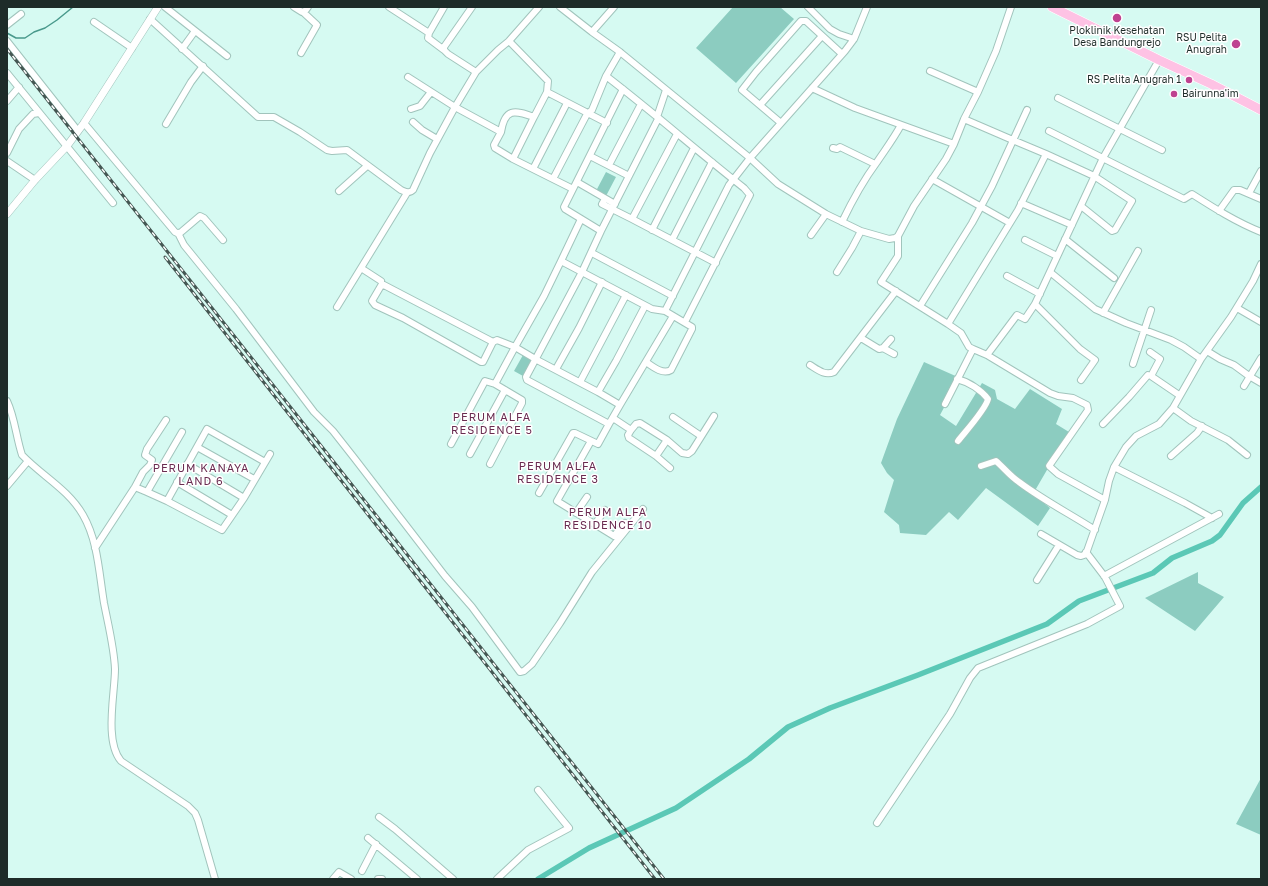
<!DOCTYPE html>
<style>
body{margin:0}
#map{position:relative;width:1268px;height:886px;overflow:hidden;background:#d6faf2;font-family:"Golos Text",sans-serif}
canvas{display:block}
.frame{position:absolute;inset:0;border:8px solid #1e2c29;pointer-events:none}
</style>
<div id="map">
<canvas width="1268" height="886"></canvas>
<div class="frame"></div>
</div>
<script>
const ctx = document.querySelector('canvas').getContext('2d');
ctx.lineJoin = 'round';
function fillPath(path, color) { ctx.fillStyle = color; ctx.fill(path, 'evenodd'); }
function stroke(path, color, width, dash) { ctx.strokeStyle = color; ctx.lineWidth = width; ctx.lineCap = dash ? 'butt' : 'round'; ctx.setLineDash(dash || []); ctx.stroke(path); }
function label(font, color, halo, rows, align = 'center') {
  ctx.font = font + ' "Golos Text",sans-serif'; ctx.lineWidth = 3; ctx.setLineDash([]); ctx.textBaseline = 'middle'; ctx.strokeStyle = halo; ctx.fillStyle = color; for (const [text, x, y, turn = 0] of rows) {
    ctx.save(); ctx.translate(x, y); ctx.rotate((+turn || 0) * Math.PI / 180); ctx.textAlign = isNaN(turn) ? turn : align; if (halo) ctx.strokeText(text, 0, 0); ctx.fillText(text, 0, 0); ctx.restore();
  }
}
fillPath(new Path2D(`
 M733 7H780L794 19 736 83 696 48Z
 M606 172 616 177 606 196 596 191Z
 M523 355 532 360 523 376 514 371Z
 M924 362 960 378 940 415 956 426 982 383 995 390 997 399 1015 409 1030 389 1062 409 1056 424 1069 432 1033 494 1050 508 1038 526 986 488 958 520 949 512 926 535 900 533 899 525 884 512 894 480 887 473 881 463 897 419Z
 M1198 572V583L1224 597 1195 631 1145 598Z
 M1261 778V835L1236 824Z`), '#8cccc0');
stroke(new Path2D(`
 M7 33 16 38H25L34 32 45 28 57 20 73 7`), '#49998c', 1.5);
stroke(new Path2D(`
 M538 879 589 848 676 808 749 759 788 727 830 708 918 675 1047 624 1079 601 1153 573 1172 558 1212 541 1220 535 1243 503 1261 487`), '#5bc8b6', 5.5);
const minor = new Path2D(`
 M165 7 227 56
 M294 7 302 12 305 11 308 7
 M389 7 429 33 444 7
 M472 7 444 47V50L448 54 476 72
 M560 7 592 32 620 52 750 158 778 184 826 214 861 231 889 239 895 238 898 236
 M808 7 830 29 839 34 854 39
 M1011 7 996 51 978 92 964 119 954 144 946 159 914 206 898 236V256L881 282 948 324 961 333 969 347 973 349 987 355 1050 393 1058 396 1073 398 1087 405 1088 410 1049 466 1058 474 1105 500
 M150 19 258 117H274L300 132 327 150 332 151 347 150 401 190C406 192 409 194 413 190L430 153 455 107 501 132C505 108 514 110 534 117L547 92 548 81 509 41
 M94 22 132 48
 M7 25 21 14
 M592 32 614 7
 M429 33 428 38 444 50
 M7 41 78 131
 M182 49 195 31
 M620 52 606 76C653 112 697 151 744 188L750 195 685 322
 M301 53 317 25 303 12
 M930 71 978 92
 M7 73 113 203
 M408 77 455 107 476 72 498 50 509 41 539 7
 M812 88 855 108 954 144
 M623 89 564 207 565 209 601 231 658 119
 M547 92 607 123
 M1058 98 1162 150
 M7 101 19 87
 M760 105 822 36
 M411 109 420 106 431 92
 M657 117 666 90
 M964 119 1015 141 1046 154 1094 176 1132 201 1115 230 1112 231 1081 206
 M413 122 422 130 437 139
 M84 123 175 232 177 233H180L200 216 204 218 223 240
 M781 123 742 90 756 72 801 21H806L842 54
 M166 124 191 82 203 66
 M1049 131 1182 198 1184 199 1192 194C1214 208 1236 222 1261 232
 M501 132 494 145 495 148 513 159 573 189
 M677 134 632 219 716 263
 M833 148 837 149 840 147 875 164
 M7 153 19 129 33 114 39 113
 M590 156 629 176
 M513 159 534 117
 M7 161 35 180
 M609 165 641 104
 M533 169 567 103
 M553 179 587 114 592 110 606 76
 M932 179 1010 223
 M577 182 615 204
 M339 191 367 166
 M1249 193 1261 171
 M605 199 602 204 632 219
 M1021 203 1072 225
 M1219 211 1234 190H1240L1261 199
 M842 222C852 201 863 181 877 162 885 150 894 138 901 125
 M652 230 694 148
 M178 233 184 245 236 309 314 412 333 431 355 459 445 576 472 607 520 672 524 671 532 664 560 623 592 572 643 509
 M811 235 826 214
 M1065 239 1114 278
 M672 240 712 162
 M1025 240 1057 256
 M592 253 673 296
 M561 261 581 219
 M361 268 407 193
 M837 272 852 248 861 231
 M1050 272 1095 309 1126 323 1171 340 1184 347 1201 359
 M1007 276 1040 294
 M1035 304 1080 349 1095 360 1081 380
 M920 306 972 223 992 186 1027 110
 M337 307 361 268 381 281
 M1237 308 1261 322
 M1103 313 1138 251
 M948 324 1018 210 1046 154
 M861 338 879 349 883 348 891 339
 M493 342 382 284 372 301 375 305 403 318 481 362H483L493 342 497 340 515 347 544 296 561 261 652 309 665 311 729 185 750 158 845 51 854 39 867 7
 M883 348 894 354
 M1207 351 1220 359 1234 365 1249 376 1261 383
 M1150 352 1160 359 1151 376
 M987 355 1017 315 1025 319 1035 304 1103 158 1159 60
 M646 362C653 367 663 375 671 370L692 329V327L665 311
 M1133 364 1151 310
 M810 365C818 370 825 376 834 372L896 291
 M556 369 579 328 602 282
 M957 379C969 382 981 390 988 399 986 409 965 432 958 441
 M580 382 626 295
 M1244 386 1261 358
 M598 392 620 405 609 424 527 380 526 377 582 272 601 231
 M7 401C15 418 16 437 22 455 42 476 68 489 83 515 98 541 99 573 104 603 108 624 114 647 115 669 115 693 104 741 121 761L188 806 195 813 198 820 215 879
 M945 404 973 349
 M620 405 673 316
 M1173 408 1191 421 1228 440 1247 455
 M673 417 701 436
 M613 418 631 430 628 435 629 438 656 456 670 468
 M1103 424 1129 397 1148 375 1151 376 1179 395
 M631 430 636 424 640 423 667 440 682 453 688 454 692 451 714 416
 M591 441 557 501 614 536 625 523
 M451 444 485 381 495 384
 M197 447 254 479
 M470 454 505 390
 M656 456 667 440
 M1171 456 1197 433 1202 426
 M187 464 244 498
 M490 464 522 403V400L495 384 515 347 537 360 598 392 616 361 645 306
 M981 466 996 461C1004 468 1010 476 1019 482 1043 500 1070 514 1095 530
 M1114 467 1185 503 1212 518
 M177 482 232 515
 M7 486 28 461
 M135 487 147 492 182 432
 M147 492 167 501 207 429 265 462
 M539 493 573 433H575L598 444 609 424
 M167 501 222 530 244 498 270 454
 M576 513 587 497
 M595 524 605 510
 M1041 534 1077 555 1081 556 1084 555 1087 551 1105 500 1109 481 1114 467 1126 447 1136 436 1159 424 1173 408 1201 359 1231 317 1253 281 1261 264
 M95 548 135 487 143 472 150 465 152 460 145 455 147 449 166 420
 M1104 576 1219 514
 M1037 580 1059 545
 M379 817 395 829 453 879
 M877 823 950 714 970 678 978 668 1087 624 1120 606 1105 577 1086 552
 M368 838 417 879
 M362 871 376 844
 M333 879 339 872 351 879
 M378 879H382
 M497 879 528 850 569 828 538 790`);
const tertiary = new Path2D(`
 M7 214 35 180 67 146 84 123 158 7`);
const primary = new Path2D(`
 M1052 7 1159 60 1211 84 1261 110`);
stroke(minor, '#a1c4bc', 8);
stroke(tertiary, '#a1c4bc', 8);
stroke(primary, '#fff', 10);
stroke(minor, '#fff', 6);
stroke(tertiary, '#fff', 7);
stroke(primary, '#fec2e4', 9);
const rail = new Path2D(`
 M7 49 664 879
 M165 257 655 879`);
stroke(rail, '#455753', 3);
stroke(rail, '#fff', 1.5, [4.5]);
for (const [x, y, r, color] of [
 [1117,18,5,"#bf4290"],
 [1236,44,5,"#bf4290"],
 [1189,80,4,"#bf4290"],
 [1174,94,4,"#bf4290"]
]) { const dot = new Path2D(); dot.arc(x, y, r, 0, 2 * Math.PI); ctx.fillStyle = color; ctx.fill(dot); stroke(dot, '#fff', 1.5); }
label('10px', '#1e2c29', '#fff', [
 ["Ploklinik Kesehatan",1117,31,"center"],
 ["Desa Bandungrejo",1117,43,"center"],
 ["RSU Pelita",1227,38],
 ["Anugrah",1227,50],
 ["RS Pelita Anugrah 1",1181,80],
 ["Bairunna'im",1182,94,"left"]
], 'right');
ctx.letterSpacing = '1px';
label('11px', '#6a2c51', '#fff', [
 ["PERUM ALFA",492,418],
 ["RESIDENCE 5",492,431],
 ["PERUM ALFA",558,467],
 ["RESIDENCE 3",558,480],
 ["PERUM KANAYA",201,469],
 ["LAND 6",201,482],
 ["PERUM ALFA",608,513],
 ["RESIDENCE 10",608,526]
]);
ctx.letterSpacing = '0px';
</script>
